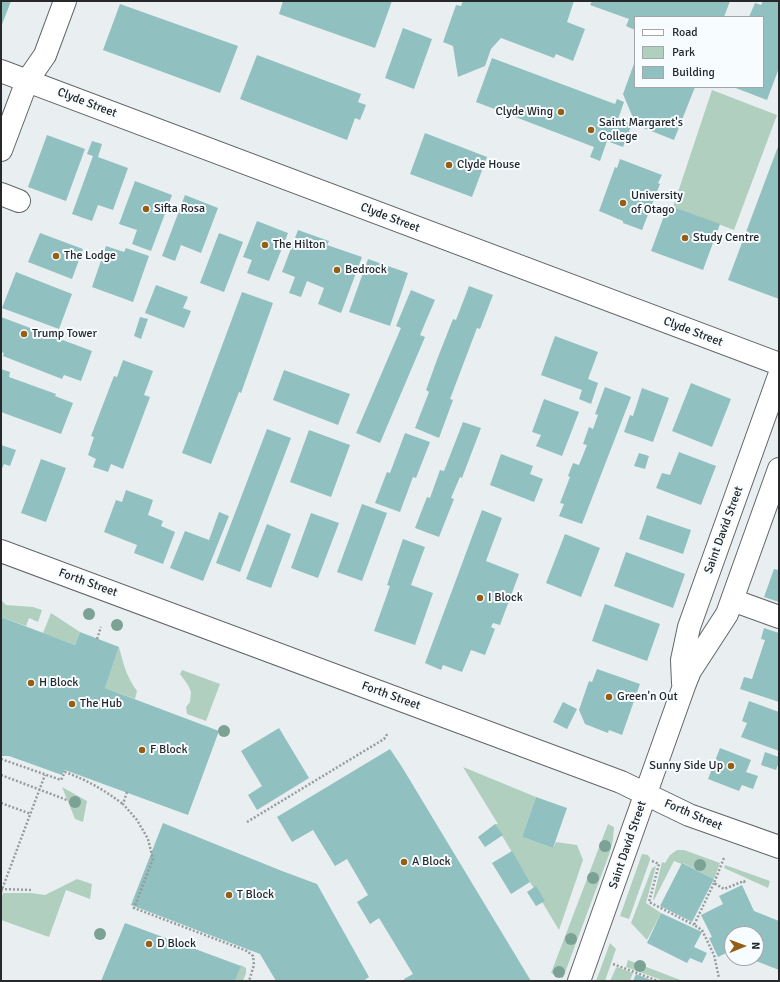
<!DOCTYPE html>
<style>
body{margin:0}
#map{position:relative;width:780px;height:982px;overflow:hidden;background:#e9eff1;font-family:Signika,sans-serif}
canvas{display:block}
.frame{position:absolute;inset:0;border:2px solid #262829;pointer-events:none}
.legend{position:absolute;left:634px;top:16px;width:130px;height:72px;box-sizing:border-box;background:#f6fcff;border:1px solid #a3a7a9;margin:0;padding:5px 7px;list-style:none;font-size:12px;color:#262829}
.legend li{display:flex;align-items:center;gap:8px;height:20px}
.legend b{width:20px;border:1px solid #a3a7a9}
.north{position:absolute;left:724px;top:926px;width:40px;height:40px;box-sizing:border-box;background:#f6fcff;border:1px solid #a3a7a9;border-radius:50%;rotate:89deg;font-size:11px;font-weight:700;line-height:16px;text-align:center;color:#262829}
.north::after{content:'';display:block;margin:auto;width:14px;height:18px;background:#945e15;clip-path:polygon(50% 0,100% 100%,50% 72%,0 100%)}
</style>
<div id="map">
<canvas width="780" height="982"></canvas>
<div class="frame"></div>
<ul class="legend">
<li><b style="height:5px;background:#fff"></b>Road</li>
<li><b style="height:11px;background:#b0cfbf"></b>Park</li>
<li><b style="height:11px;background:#90c0bf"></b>Building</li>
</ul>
<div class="north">N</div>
</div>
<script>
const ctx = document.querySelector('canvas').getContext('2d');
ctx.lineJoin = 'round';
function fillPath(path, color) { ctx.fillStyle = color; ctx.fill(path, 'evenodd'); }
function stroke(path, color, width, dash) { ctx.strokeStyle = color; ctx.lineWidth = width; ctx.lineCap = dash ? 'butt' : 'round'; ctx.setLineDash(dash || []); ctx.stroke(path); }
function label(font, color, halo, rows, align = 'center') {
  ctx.font = font + ' Signika,sans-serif'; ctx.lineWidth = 4; ctx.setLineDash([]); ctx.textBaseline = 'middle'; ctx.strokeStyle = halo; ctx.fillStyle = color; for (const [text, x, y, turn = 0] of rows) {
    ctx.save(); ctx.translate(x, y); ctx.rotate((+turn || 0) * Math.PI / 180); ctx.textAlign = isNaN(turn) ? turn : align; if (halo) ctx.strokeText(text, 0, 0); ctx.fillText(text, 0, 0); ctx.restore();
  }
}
fillPath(new Path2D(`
 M712 90 777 115 734 230 673 207Z
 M1 600 6 605 33 607 42 610 38 622 29 618 26 626 1 617Z
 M51 613 80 632 75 645 43 633Z
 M119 647C124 665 126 676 137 691L135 699 105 688Z
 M182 670 220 684 206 721 187 714 186 707 190 702 191 692 188 685 180 674Z
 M463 767 536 797 522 837 553 848 556 842 577 845 583 860 559 930 495 824H498Z
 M62 787 87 801 83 822 75 819Z
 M608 824 614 827 613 839 610 852 563 978 551 973Z
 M677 850H684L720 863 714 879 683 863 682 864 674 861 654 900 653 899 662 862 665 863 670 855Z
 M642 854 648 855 650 858V860L629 919 620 916Z
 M725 865 770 881 768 888 724 868Z
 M656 866 646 903 661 913 647 940 631 923 652 868Z
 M77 879 92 884 90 899 66 890 49 937 1 920V900L3 893H31L45 895Z
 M610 943 616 949 605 981H596Z
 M628 960 683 981H664L626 967Z
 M241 965 246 968V973L243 981H235Z
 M617 967 633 973 630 981H610L616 968Z`), '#b0cfbf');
fillPath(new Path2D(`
 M1 1H11L1 27Z
 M283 1H392L375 48 279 14Z
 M463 1H574L567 22 585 29 573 61 556 54 554 58 501 38 491 49 485 66 458 77 453 46 443 42 456 5 461 6Z
 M592 1H730L724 17H635V30L626 26 629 19 590 5Z
 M763 1H779V68L767 100 733 87H763V17H749L755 3 761 5Z
 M120 4 238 46 220 93 103 50Z
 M403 28 432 39 414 89 385 78Z
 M257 55 361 94 358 102 366 105 360 120 355 118 347 140 240 99Z
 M492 58 615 104 617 99 624 102 618 119 632 124 623 147 607 141 600 161 590 157 594 147 476 102Z
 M635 61V87H695L674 140 636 125 623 94Z
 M425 133 487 157 472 197 410 174Z
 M47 135 85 149 66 201 28 187Z
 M92 141 102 144 98 157 128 168 113 210 98 205 92 221 72 214 93 156 87 154Z
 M779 144V299L728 280Z
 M620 159 662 175 658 183 660 184 642 230 623 223V221L599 211 615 167 617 168Z
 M135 181 172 195 151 251 132 244 137 230 119 224Z
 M185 195 218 208 201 253 181 245 175 261 162 256Z
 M668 205 720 224 703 270 651 251Z
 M257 221 288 233 269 281 247 273 252 260 243 257Z
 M298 230 329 241 327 245 362 257 341 313 318 304 324 288 307 281 301 297 289 293 295 277 282 272Z
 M40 233 83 249 72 279 28 262Z
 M219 233 243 242 224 292 200 283Z
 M106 246 124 252 126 248 149 256 133 302 92 287Z
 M368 259 408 273 390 326 349 312Z
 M16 272 72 294 59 329 2 308Z
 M156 285 188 297 183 308 191 311 184 328 145 313Z
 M469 286 493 295 480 329 477 328 450 399 453 400 439 438 415 428 429 392 426 390 438 357 453 319 456 320Z
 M411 290 435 300 420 335 425 337 380 443 356 433 401 328 396 326Z
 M242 292 273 303 241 393 239 392 211 464 182 453Z
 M1 317 92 351 81 381 64 375 62 379 3 356 4 353 1 352Z
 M140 317 148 319 141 339 134 336Z
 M555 336 598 352 588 379 598 383 591 404 579 399 582 390 541 375Z
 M123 360 153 371 144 395 150 397 123 469 111 464 108 472 93 467 96 459 88 455 94 437 91 436 114 376 117 377Z
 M1 369 10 372 9 377 56 394 55 396 73 403 61 434 1 412Z
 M284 370 350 394 338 425 273 400Z
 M691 383 731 399 712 447 672 431Z
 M605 387 631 397 582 524 559 516 564 504 560 503 570 477 568 476 573 463 579 465 587 445 583 444 589 427 593 429 598 415 595 414Z
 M642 388 669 398 653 442 624 432 630 415 633 416Z
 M544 399 579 412 562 456 536 446 541 435 532 432Z
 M463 422 481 428 462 478 460 477 451 498 454 499 439 537 415 528 427 497 430 498 440 470 444 471Z
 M267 429 291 438 240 572 216 563Z
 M309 430 350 445 331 497 290 482Z
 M405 433 430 442 416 478 413 477 400 512 375 503 387 472 390 473Z
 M1 445 16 450 10 466 4 464 1 471Z
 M679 452 716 466 701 505 656 488 662 473 670 475Z
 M639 453 649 456 645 469 634 466Z
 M501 454 533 466 530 474 543 479 534 502 490 485Z
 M41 459 66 468 46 522 21 513Z
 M126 490 153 500 148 515 163 521 161 526 175 532 163 564 134 553 137 545 104 532 116 500 122 502Z
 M362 504 387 513 362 581 337 572Z
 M482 510 502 518 486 561 519 574 500 625 493 623 491 627 495 629 485 655 471 650 462 672 443 665 441 670 425 663Z
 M219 512 229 516 203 581 170 568 185 531 209 540Z
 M311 513 339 523 318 578 291 568Z
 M647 515 691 530 683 554 639 539Z
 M267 524 291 534 271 588 246 579Z
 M565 534 600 548 581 597 546 583Z
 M403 539 425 547 411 585 433 593 415 645 374 631 390 586 387 585Z
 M626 552 685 574 673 608 614 586Z
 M774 569 779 570V602L764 597Z
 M605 604 660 624 647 661 592 641Z
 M1 617 75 645 80 632 119 647 105 688 219 731 188 815 65 770 62 775 9 756H1Z
 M764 628 779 633V702L740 689 744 677 752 679 765 640 761 639Z
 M597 669 640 684 622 735 609 730 608 733 585 724 579 710 589 681 592 682Z
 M749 701 779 712V751L741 737 747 723 742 721Z
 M563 702 577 709 567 729 553 722Z
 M279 728 309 778 257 810 248 795 262 786 241 751Z
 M720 748 751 760 746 772 758 776 753 789 742 785 739 791 708 779Z
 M390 749 402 767 531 981H405L404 979 413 974 379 918 370 924 357 902 368 895 347 859 335 866 313 830 292 842 277 817Z
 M765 752 779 757V762L776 770 761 765Z
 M536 797 567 808 553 848 522 837Z
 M163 823 282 871 317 884 369 977 363 981H276L260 954 131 905Z
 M495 824 503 835 485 847 478 837Z
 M512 851 530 882 511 894 492 863Z
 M682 863 714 879 692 922 660 906Z
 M742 885 754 911 779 921V970L756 961 759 954 756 953V934H732V950L718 957 709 938 712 937 701 915 723 904 719 896Z
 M536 886 545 901 536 906 527 892Z
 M661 913 702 932 694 947 707 953 702 963 690 958 687 963 647 943Z
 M125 923 241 966 235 981H101Z
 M636 974 653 981H633Z`), '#90c0bf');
const minor = new Path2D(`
 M1 71 779 364
 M1 150 27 81 45 55 65 1
 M1 194 19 201
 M1 551 621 782 689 815 779 847
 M732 600 779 617
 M683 683 682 660 689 627 779 376
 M579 981 684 686 690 671 727 614 779 469`);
stroke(minor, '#626769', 24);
stroke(new Path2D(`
 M97 639 101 627
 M1 759 61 780 65 772C87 780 104 790 123 804
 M1 775 67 800
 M127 792 123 804 137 820 148 839 153 859 134 908 247 951 253 956 254 965 249 981
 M1 803 31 814
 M247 822 384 739 388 733
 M724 858 714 883 724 889 744 881 745 884
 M652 861 659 864 649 902 694 925
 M714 883 694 925 702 930 714 955 719 978
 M1 889 33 890
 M1 892 45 775
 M613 964 658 981`), '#979b9d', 2.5, [2, 2]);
stroke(minor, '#fff', 22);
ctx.fillStyle = '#7ba295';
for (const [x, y] of [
 [89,614],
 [117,625],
 [224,731],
 [75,802],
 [605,846],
 [700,865],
 [593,878],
 [100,934],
 [571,939],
 [640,966],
 [559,972]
]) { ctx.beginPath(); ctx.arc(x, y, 6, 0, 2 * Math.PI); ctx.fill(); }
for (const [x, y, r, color] of [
 [561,112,4,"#945e15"],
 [591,130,4,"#945e15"],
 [449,165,4,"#945e15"],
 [623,203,4,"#945e15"],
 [146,209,4,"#945e15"],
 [685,238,4,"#945e15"],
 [265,245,4,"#945e15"],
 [56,256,4,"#945e15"],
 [337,270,4,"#945e15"],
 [24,334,4,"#945e15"],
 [480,598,4,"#945e15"],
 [31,683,4,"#945e15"],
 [609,697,4,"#945e15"],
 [72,704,4,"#945e15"],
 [142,750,4,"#945e15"],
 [731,766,4,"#945e15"],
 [404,862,4,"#945e15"],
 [229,895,4,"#945e15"],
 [149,944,4,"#945e15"]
]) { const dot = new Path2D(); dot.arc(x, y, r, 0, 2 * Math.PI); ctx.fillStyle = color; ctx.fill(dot); stroke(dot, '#f6fcff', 1.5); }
label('12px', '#262829', '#f6fcff', [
 ["Clyde Street",87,103,21],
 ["Clyde Street",390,218,21],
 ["Clyde Street",693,332,21],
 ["Saint David Street",724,530,-70],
 ["Forth Street",88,583,20],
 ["Forth Street",391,696,20],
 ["Forth Street",693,815,23],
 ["Saint David Street",628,845,-71]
]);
label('12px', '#262829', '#f6fcff', [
 ["Clyde Wing",553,112,"right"],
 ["Saint Margaret's",599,123],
 ["College",599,137],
 ["Clyde House",457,165],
 ["University",631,196],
 ["of Otago",631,210],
 ["Sifta Rosa",154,209],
 ["Study Centre",693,238],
 ["The Hilton",273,245],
 ["The Lodge",64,256],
 ["Bedrock",345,270],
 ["Trump Tower",32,334],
 ["I Block",488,598],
 ["H Block",39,683],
 ["Green'n Out",617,697],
 ["The Hub",80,704],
 ["F Block",150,750],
 ["Sunny Side Up",723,766,"right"],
 ["A Block",412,862],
 ["T Block",237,895],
 ["D Block",157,944]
], 'left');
</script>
